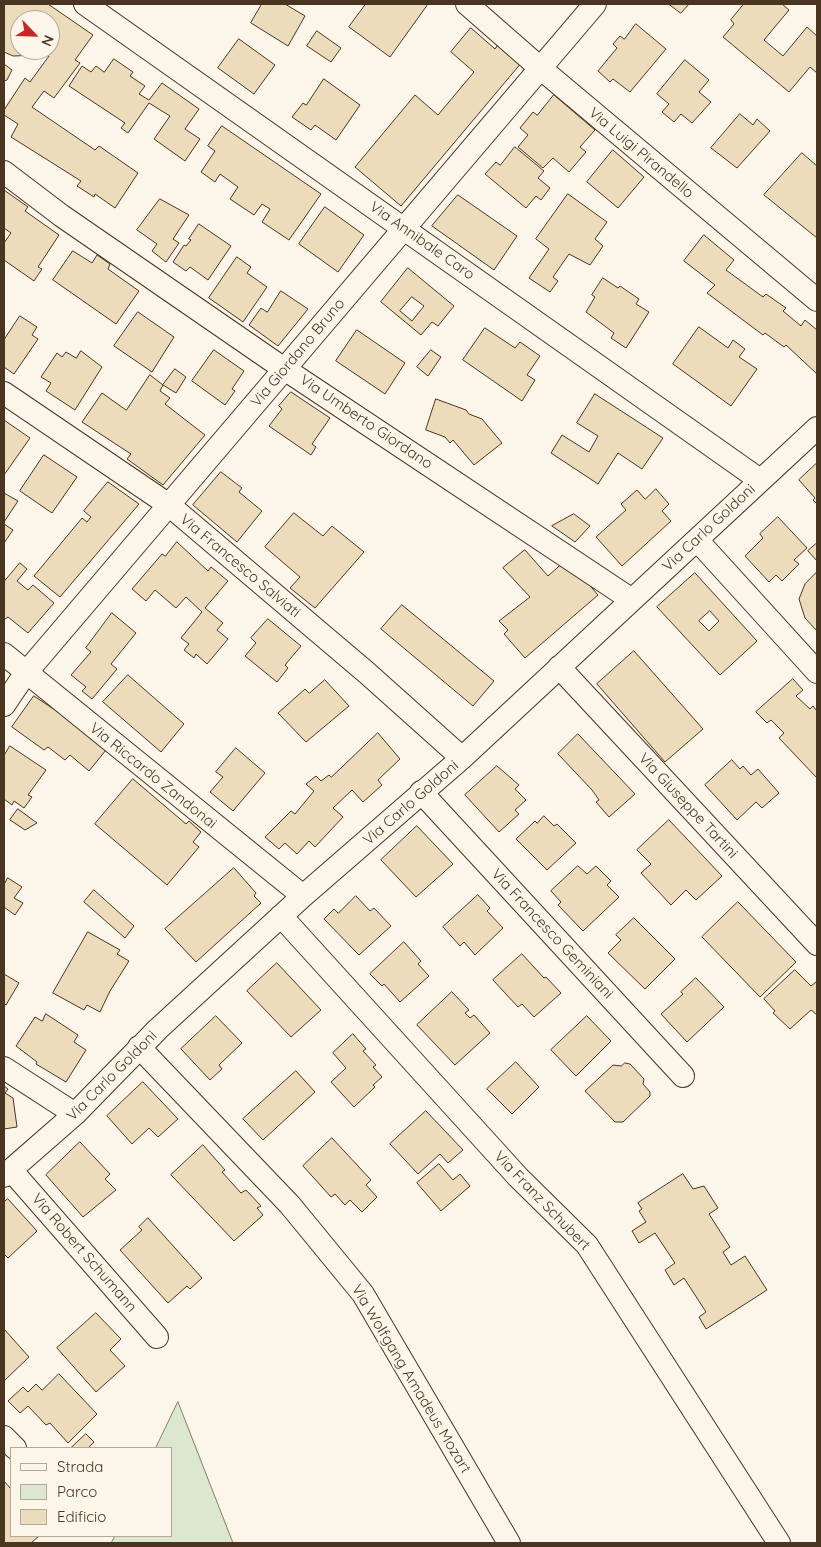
<!DOCTYPE html>
<style>
body{margin:0}
#map{position:relative;width:821px;height:1547px;overflow:hidden;background:#fbf6e9;font-family:Quicksand,sans-serif}
canvas{display:block}
.frame{position:absolute;inset:0;border:5px solid #4a3520;pointer-events:none}
.legend{position:absolute;left:10px;top:1447px;width:162px;height:90px;box-sizing:border-box;background:#fbf6e9;border:1px solid #b4a999;margin:0;padding:6px 9px;list-style:none;font-size:15px;color:#4a3520}
.legend li{display:flex;align-items:center;gap:10px;height:25px}
.legend b{width:25px;border:1px solid #b4a999}
.north{position:absolute;left:10px;top:10px;width:50px;height:50px;box-sizing:border-box;background:#fbf6e9;border:1px solid #b4a999;border-radius:50%;rotate:114deg;font-size:14px;font-weight:700;line-height:20px;text-align:center;color:#4a3520}
.north::after{content:'';display:block;margin:auto;width:18px;height:22px;background:#c62828;clip-path:polygon(50% 0,100% 100%,50% 72%,0 100%)}
</style>
<div id="map">
<canvas width="821" height="1547"></canvas>
<div class="frame"></div>
<ul class="legend">
<li><b style="height:6px;background:#fbf6e9"></b>Strada</li>
<li><b style="height:14px;background:#dce7d0"></b>Parco</li>
<li><b style="height:14px;background:#ecdcbc"></b>Edificio</li>
</ul>
<div class="north">N</div>
</div>
<script>
const ctx = document.querySelector('canvas').getContext('2d');
ctx.lineJoin = 'round';
function fillPath(path, color) { ctx.fillStyle = color; ctx.fill(path, 'evenodd'); }
function stroke(path, color, width, dash) { ctx.strokeStyle = color; ctx.lineWidth = width; ctx.lineCap = dash ? 'butt' : 'round'; ctx.setLineDash(dash || []); ctx.stroke(path); }
function label(font, color, halo, rows, align = 'center') {
  ctx.font = font + ' Quicksand,sans-serif'; ctx.lineWidth = 4; ctx.setLineDash([]); ctx.textBaseline = 'middle'; ctx.strokeStyle = halo; ctx.fillStyle = color; for (const [text, x, y, turn = 0] of rows) {
    ctx.save(); ctx.translate(x, y); ctx.rotate((+turn || 0) * Math.PI / 180); ctx.textAlign = isNaN(turn) ? turn : align; if (halo) ctx.strokeText(text, 0, 0); ctx.fillText(text, 0, 0); ctx.restore();
  }
}
const green = new Path2D(`
 M178 1402 233 1543H111L115 1536H171V1448H156Z`);
fillPath(green, '#dce7d0');
stroke(green, '#887966', 1);
const building = new Path2D(`
 M4 4H48L93 35 75 60 80 63 54 98 44 91 32 107 95 150 99 146 138 173 115 208 95 194 94 197 77 186 81 181 11 137 18 124 4 115V110L25 78 30 82 49 56 41 51 39 55 13 56 4 52ZM20 20H50V50H20Z
 M262 4H285L305 16 288 46 251 23Z
 M366 4H428L390 57 349 27Z
 M669 4H689L681 13Z
 M744 4H782L789 10 764 40 783 56 807 27 817 36V73L810 67 789 92 723 37 734 24 731 20Z
 M636 24 666 49 630 92 613 79 610 82 598 71 617 48 613 44 620 36 624 39Z
 M471 28 495 49 499 43 522 62 401 206 355 167 415 95 438 115 474 72 451 52Z
 M317 31 341 48 331 62 307 46Z
 M239 39 275 65 254 94 218 68Z
 M114 59 133 72 130 76 145 86 139 94 149 100 162 83 199 109 185 129 200 139 185 161 154 139 170 116 149 103 128 133 121 128 125 123 69 86 82 66 91 72 96 66 104 72Z
 M685 60 709 80 699 92 711 102 692 123 681 114 674 122 662 112 669 104 657 94Z
 M4 64 12 70 7 80 4 81Z
 M324 79 360 105 336 140 315 125 311 130 292 117 303 103 306 105Z
 M554 95 595 130 580 147 586 152 569 172 553 158 543 168 518 147 528 135 520 128 533 112 537 115Z
 M740 114 753 125 757 119 770 131 737 168 711 148Z
 M222 126 321 194 289 240 262 222 270 209 262 204 254 215 230 199 238 187 220 174 215 182 201 172 215 151 208 146Z
 M515 147 544 171 538 178 550 188 541 200 536 196 526 208 485 174 496 162 500 165Z
 M613 150 644 177 618 208 587 182Z
 M802 153 817 166V238L764 195Z
 M4 190 28 207 25 211 59 235 38 267 42 269 34 281 4 260V243L11 233 4 228Z
 M568 194 607 222 595 239 603 246 590 265 569 254 553 277 558 281 550 292 529 278 549 249 536 239Z
 M458 195 517 236 494 270 432 226Z
 M160 199 189 215 173 239 179 243 166 262 152 251 157 244 137 230Z
 M325 207 364 235 338 272 299 244Z
 M199 224 231 246 208 280 190 267 186 271 173 262 184 245 186 246 191 240 189 239Z
 M704 235 734 260 726 270 763 297 766 294 786 308 783 311 801 326 805 320 817 330V374L786 345 784 347 765 333 763 335 707 293 715 285 684 261Z
 M73 251 92 263 97 255 110 264 108 269 139 291 116 324 53 280Z
 M237 257 251 267 247 273 267 287 243 322 209 298Z
 M408 268 454 306 438 326 432 322 421 335 381 302ZM412 297 424 306 412 321 400 311Z
 M603 278 618 288 620 286 639 299 636 304 649 312 626 348 611 338 614 333 586 312 595 297 592 295Z
 M281 291 308 309 278 346 249 325 261 308 267 312Z
 M138 312 174 337 152 372 114 346Z
 M20 316 37 327 32 335 38 339 14 374 4 367V340Z
 M699 327 728 348 733 340 745 349 739 357 757 369 731 406 673 364Z
 M485 328 515 348 520 342 540 356 527 375 535 380 522 401 463 360Z
 M357 330 405 363 385 394 336 361Z
 M214 350 244 371 232 389 235 391 225 405 192 381Z
 M431 350 441 357 428 376 417 367Z
 M81 351 102 367 75 410 46 391 51 383 41 377 57 353 62 357 66 352 76 358Z
 M175 369 186 377 176 393 163 385Z
 M150 375 163 385 160 391 170 398 165 404 205 435 163 485 127 459 131 454 82 422 102 393 126 410Z
 M291 392 330 418 312 444 316 447 311 455 269 426 282 409 279 406Z
 M595 394 663 438 642 469 618 453 598 484 551 453 562 435 589 452 598 436 577 423Z
 M436 399 466 410 469 414 482 419 502 443 474 465 453 440 450 443 445 437 426 430Z
 M4 420 30 438 4 475Z
 M44 455 77 477 52 513 20 491Z
 M817 463V504L813 500 815 498 799 480Z
 M221 472 242 488 239 492 262 511 237 542 193 505Z
 M108 482 139 504 60 597 34 576 82 518 87 522 91 517 84 511Z
 M656 489 669 504 662 511 671 521 622 566 596 537 626 510 621 504 637 490 645 499Z
 M4 493 18 501 4 522Z
 M294 513 323 536 332 526 364 552 315 608 290 588 300 577 265 547Z
 M574 514 590 526 575 542 552 526Z
 M778 517 807 548 794 560 799 564 782 581 776 575 769 582 745 556 763 538 760 534Z
 M4 524 13 530 4 543Z
 M177 542 208 571 211 567 228 581 205 608 223 623 217 630 228 639 207 664 196 654 194 658 184 650 189 644 181 638 202 612 186 597 176 608 155 590 146 601 132 589 162 554 165 556Z
 M817 543V561L808 551Z
 M525 550 548 576 567 559 598 595 525 658 504 634 508 630 499 621 530 597 503 568Z
 M20 563 27 569 17 581 28 590 33 585 54 603 28 633 8 617 5 619 4 618V582Z
 M817 572V631L805 618 799 599 805 584Z
 M695 573 757 641 720 675 657 607ZM710 611 719 621 709 631 699 621Z
 M402 605 494 681 473 706 381 629Z
 M112 613 136 633 111 664 117 669 92 699 82 691 86 687 71 675 91 652 86 648Z
 M268 619 301 646 285 665 288 668 277 682 245 656 256 643 251 638Z
 M634 651 703 729 665 762 597 684Z
 M128 675 184 724 161 752 103 702Z
 M793 679 803 690 796 696 810 709 813 706 817 711V778L779 738 784 733 771 720 767 723 756 712Z
 M325 680 349 706 306 742 278 713 305 689 309 693Z
 M34 696 70 720 106 750 89 771 70 755 65 760 48 747 44 750 12 727Z
 M378 733 400 759 378 780 382 785 363 802 352 790 333 808 343 817 315 847 309 841 297 854 285 843 279 849 265 837 291 811 295 814 314 791 306 784 316 776 321 781 329 775 331 777Z
 M578 734 635 794 609 817 596 802 599 800 592 790 558 754Z
 M10 746 46 770 28 795 32 797 24 808 14 801 12 805 4 799V756Z
 M236 748 265 773 233 811 210 792 223 777 216 772Z
 M732 760 740 769 743 766 751 775 758 769 779 793 762 808 756 802 737 820 705 785Z
 M497 766 519 785 515 789 526 800 515 810 519 814 499 832 465 795Z
 M133 779 186 824 189 821 201 832 193 842 199 847 167 885 95 824Z
 M18 809 37 823 25 830 10 820Z
 M544 816 554 826 557 824 576 843 547 870 516 839 535 821 537 823Z
 M669 820 722 876 696 900 686 890 671 905 641 873 651 864 637 850Z
 M417 826 453 864 416 897 381 860Z
 M578 866 587 874 596 866 611 881 607 885 619 897 583 931 558 905 561 902 551 891Z
 M234 868 256 893 254 896 261 903 196 962 165 929Z
 M8 878 22 887 14 898 23 903 15 915 4 907V885Z
 M94 890 134 926 125 938 84 902Z
 M478 895 490 908 487 911 503 928 475 955 464 942 460 946 443 927Z
 M356 896 370 911 374 908 391 926 359 955 324 919 334 909 338 913Z
 M738 902 796 962 760 997 702 937Z
 M634 918 675 959 645 989 608 953 621 940 616 935Z
 M88 932 120 950 117 954 129 961 110 991 100 1012 87 1005 84 1010 53 993Z
 M404 942 421 961 418 964 429 976 400 1002 384 984 382 986 370 974Z
 M522 954 544 978 546 977 561 993 534 1017 522 1004 518 1007 493 980Z
 M277 963 321 1010 291 1037 247 991Z
 M795 970 811 986 816 982 817 983V1015L811 1010 790 1029 773 1013 775 1011 764 999Z
 M4 974 19 983 6 1005 4 1003Z
 M696 978 724 1007 687 1042 661 1014 683 994 681 992Z
 M452 992 469 1010 465 1013 470 1018 474 1015 490 1033 455 1065 417 1025Z
 M46 1014 78 1035 74 1042 86 1050 66 1082 36 1064 37 1062 16 1046 35 1017 42 1021Z
 M216 1016 242 1043 219 1065 222 1069 210 1080 181 1049Z
 M587 1016 611 1041 576 1076 551 1050Z
 M353 1034 366 1049 363 1051 376 1065 373 1067 382 1077 373 1085 375 1087 354 1107 331 1082 346 1068 333 1053Z
 M516 1062 539 1087 512 1114 487 1089Z
 M625 1063 630 1064 644 1079 643 1084 650 1092V1096L623 1122H615L585 1091 613 1065 621 1066Z
 M296 1071 315 1092 263 1140 243 1119Z
 M143 1082 178 1119 158 1137 149 1128 132 1144 107 1116Z
 M4 1086 8 1089 5 1093 13 1098 17 1127 4 1129Z
 M426 1111 463 1150 448 1163 440 1154 418 1174 390 1144Z
 M332 1138 371 1180 366 1185 377 1197 362 1212 350 1200 345 1205 335 1194 331 1197 303 1166Z
 M80 1142 110 1174 105 1179 116 1190 83 1217 46 1175Z
 M203 1145 225 1170 222 1172 241 1193 246 1190 261 1206 257 1208 263 1215 234 1241 171 1175Z
 M439 1164 453 1180 460 1174 470 1186 441 1211 417 1183Z
 M683 1174 693 1189 704 1186 718 1208 709 1214 730 1247 723 1252 731 1265 745 1256 767 1290 706 1329 699 1317 706 1312 684 1278 674 1285 665 1270 675 1263 655 1233 639 1243 632 1231 646 1222 639 1211 642 1209 638 1203Z
 M8 1199 37 1231 8 1258 4 1254V1202Z
 M148 1218 202 1278 190 1289 187 1286 168 1303 120 1250 142 1230 139 1227Z
 M96 1313 121 1339 110 1350 125 1366 96 1392 57 1348Z
 M4 1329 29 1357 4 1381Z
 M59 1374 97 1414 68 1443 50 1423 46 1425 28 1406 20 1413 8 1401 23 1387 28 1392 36 1384 42 1390Z
 M86 1434 94 1442 88 1448H71Z
 M4 1481 11 1489V1536H39L31 1543H4Z`);
fillPath(building, '#ecdcbc');
stroke(building, '#4a3520', 1);
const minor = new Path2D(`
 M85 4 760 480
 M467 4 539 67 817 300
 M4 172 62 216 274 362 632 600
 M4 393 169 505 367 673 462 758
 M697 540 817 672
 M4 654 303 896
 M559 667 817 944
 M4 705 25 674 595 4
 M421 792 683 1076
 M281 916 518 1177 587 1245 779 1543
 M139 1047 290 1205 363 1294 509 1543
 M4 1068 75 1114
 M11 1170 157 1337
 M4 1176 75 1114 158 1029 303 896 462 758 817 428
 M4 1437 15 1448`);
stroke(minor, '#4a3520', 24);
stroke(minor, '#fbf6e9', 22);
label('15px', '#4a3520', '#fbf6e9', [
 ["Via Luigi Pirandello",641,153,40],
 ["Via Annibale Caro",422,241,35],
 ["Via Giordano Bruno",298,353,-50],
 ["Via Umberto Giordano",366,422,34],
 ["Via Carlo Goldoni",709,528,-43],
 ["Via Francesco Salviati",240,566,40],
 ["Via Riccardo Zandonai",153,776,39],
 ["Via Carlo Goldoni",411,803,-41],
 ["Via Giuseppe Tartini",688,806,47],
 ["Via Francesco Geminiani",552,934,47],
 ["Via Carlo Goldoni",112,1076,-45],
 ["Via Franz Schubert",542,1201,46],
 ["Via Robert Schumann",84,1253,49],
 ["Via Wolfgang Amadeus Mozart",411,1379,59]
]);
</script>
